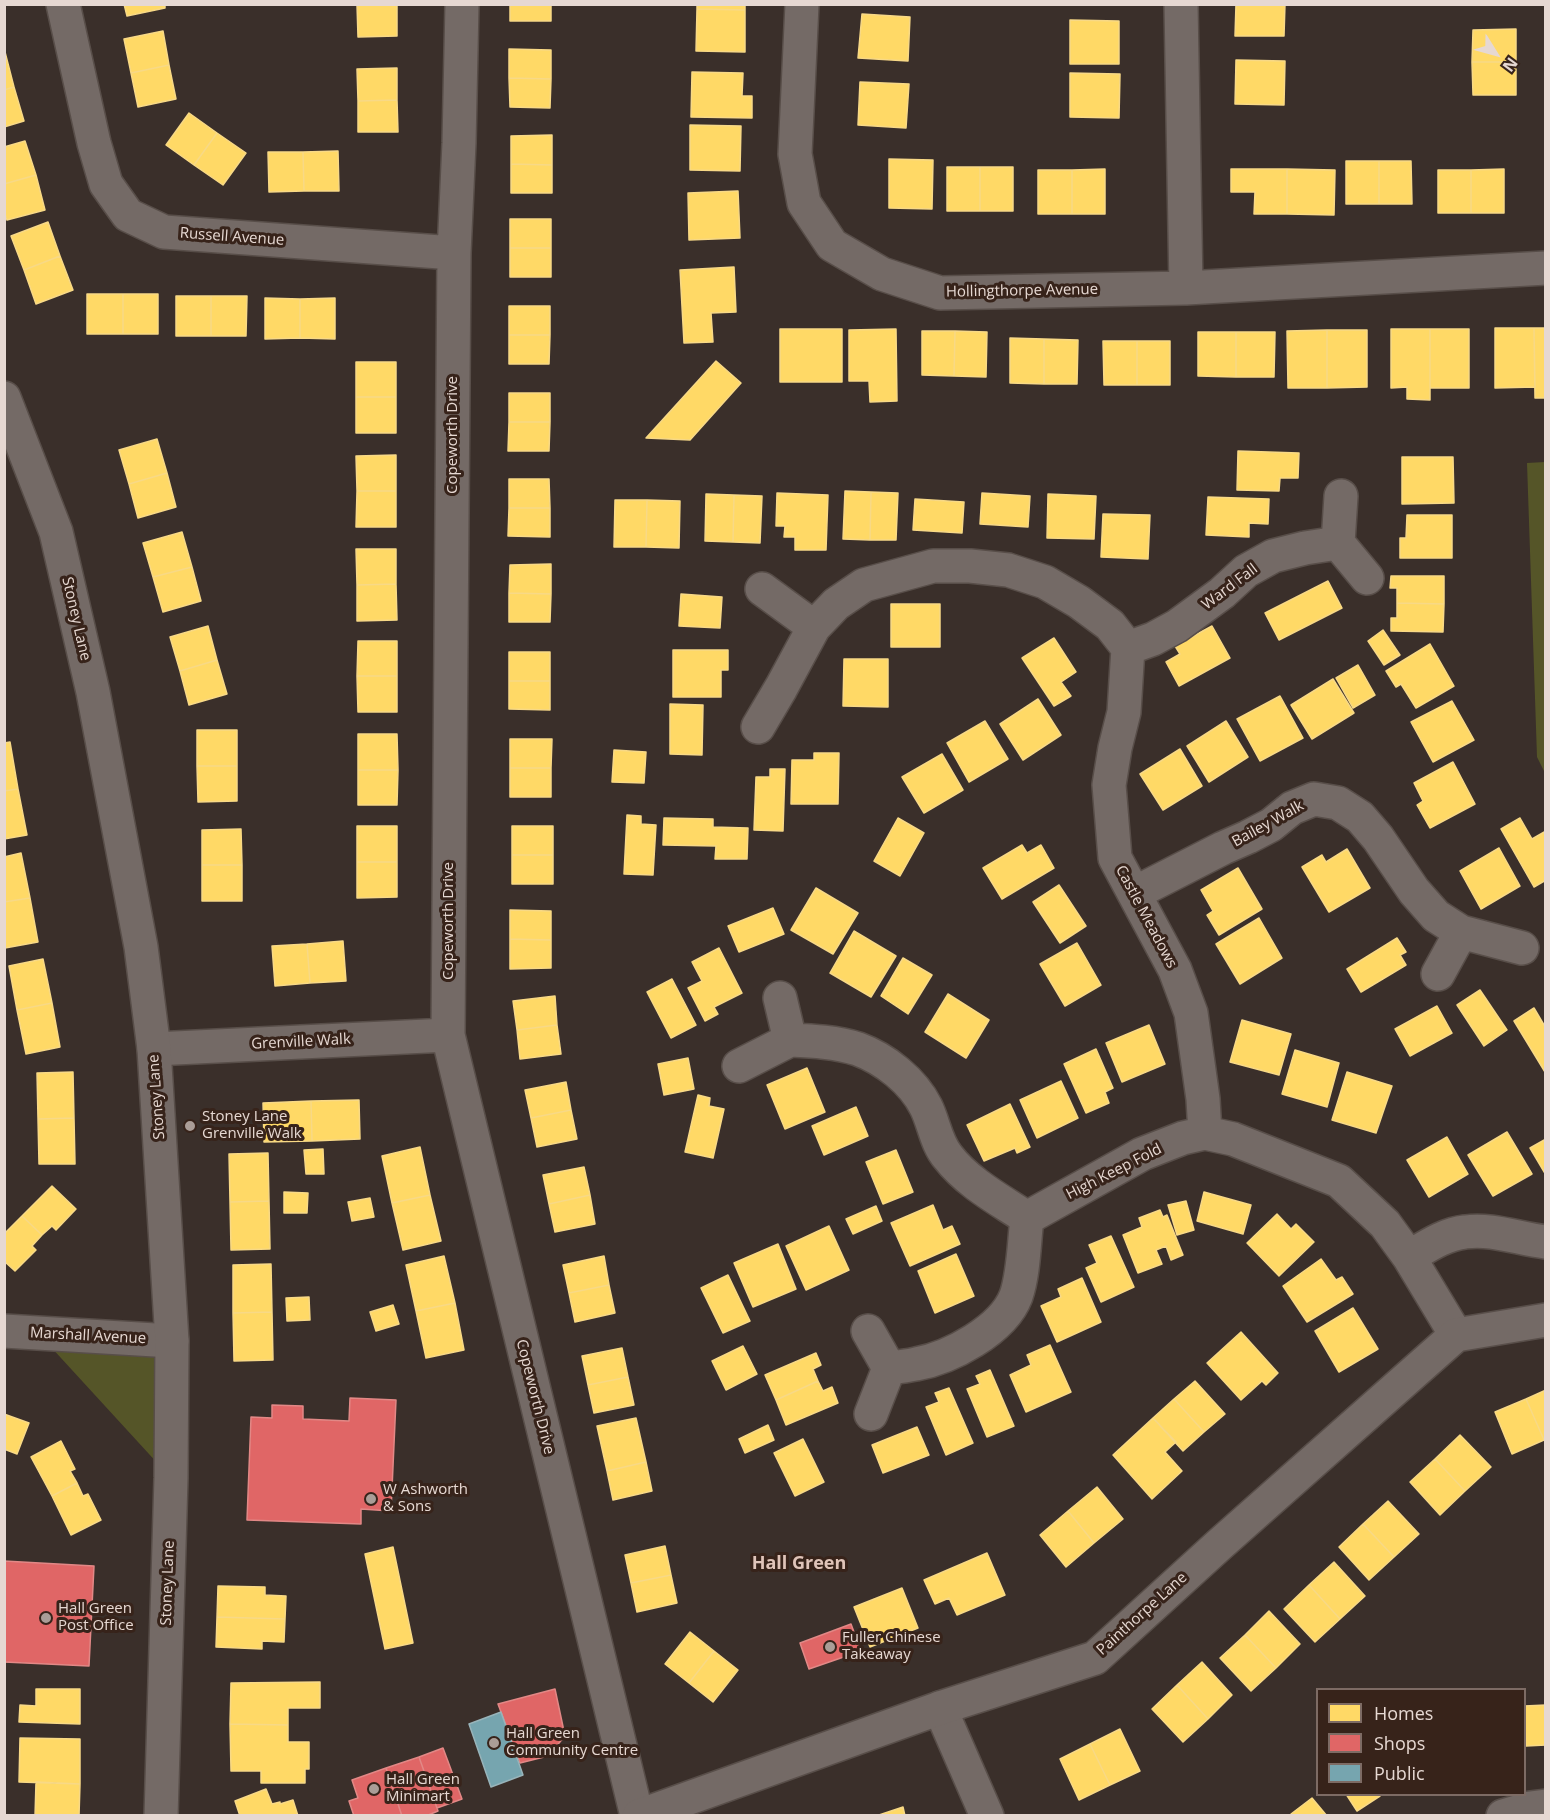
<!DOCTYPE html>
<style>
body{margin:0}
#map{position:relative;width:1550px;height:1820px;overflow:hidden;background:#3a2f2a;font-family:"Open Sans",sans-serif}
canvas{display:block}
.frame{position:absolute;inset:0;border:6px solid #e6d8d2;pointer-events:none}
.legend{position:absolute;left:1316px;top:1688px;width:210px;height:108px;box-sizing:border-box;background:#37231a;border:2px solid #7d6b64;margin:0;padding:8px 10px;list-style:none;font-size:18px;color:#e6d8d2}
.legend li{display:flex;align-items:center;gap:12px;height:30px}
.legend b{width:30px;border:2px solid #7d6b64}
.north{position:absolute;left:1466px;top:24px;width:60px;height:60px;-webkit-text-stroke:4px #37231a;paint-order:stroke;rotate:127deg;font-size:16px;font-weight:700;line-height:24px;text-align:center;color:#e6d8d2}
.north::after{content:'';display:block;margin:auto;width:21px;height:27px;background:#e6d8d2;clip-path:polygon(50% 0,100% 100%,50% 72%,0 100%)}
</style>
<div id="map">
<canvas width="1550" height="1820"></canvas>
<div class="frame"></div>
<ul class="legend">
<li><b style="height:16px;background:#ffd966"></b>Homes</li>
<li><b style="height:16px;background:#e06666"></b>Shops</li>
<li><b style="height:16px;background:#76a5af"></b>Public</li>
</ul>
<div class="north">N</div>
</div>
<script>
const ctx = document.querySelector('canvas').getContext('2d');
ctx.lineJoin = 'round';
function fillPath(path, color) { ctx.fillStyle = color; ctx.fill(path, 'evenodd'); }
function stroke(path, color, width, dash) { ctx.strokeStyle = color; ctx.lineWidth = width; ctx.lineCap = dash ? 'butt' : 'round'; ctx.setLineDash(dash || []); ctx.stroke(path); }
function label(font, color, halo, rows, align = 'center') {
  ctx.font = font + ' "Open Sans",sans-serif'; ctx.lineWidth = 6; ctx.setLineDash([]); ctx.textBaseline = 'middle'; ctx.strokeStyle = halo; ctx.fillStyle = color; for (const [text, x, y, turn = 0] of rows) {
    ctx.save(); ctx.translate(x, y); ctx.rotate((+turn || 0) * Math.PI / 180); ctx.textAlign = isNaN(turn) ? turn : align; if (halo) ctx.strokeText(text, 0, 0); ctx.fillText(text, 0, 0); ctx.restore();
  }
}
fillPath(new Path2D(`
 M1545 462H1546L1545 773 1537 757 1527 463Z
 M39 1334 172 1341 171 1478Z`), '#555528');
const homes = new Path2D(`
 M124 4H165V8L127 16Z
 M397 4V36L358 37 357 5Z
 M510 4H551V21H510Z
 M697 4H745V10L697 9Z
 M1236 4H1285L1284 36H1235Z
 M697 9 745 10V52L696 51Z
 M862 14 910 17 908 61 858 58Z
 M1070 20 1119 21V64H1070Z
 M1516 29V62H1472L1473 30Z
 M163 31 169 65 131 73 124 39Z
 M509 49 551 50V79L509 78Z
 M5 52 14 87 4 90V52Z
 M1236 60 1285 61 1284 105 1235 104Z
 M1472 62H1516V95H1473Z
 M169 65 176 99 138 107 131 73Z
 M397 68V100L358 101 357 69Z
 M692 72 743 73 742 96H752V118L691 117Z
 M1070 73 1120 74 1119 118 1070 117Z
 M509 78 551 79 550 108 510 107Z
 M860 82 909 84 906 128 858 125Z
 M14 87 24 121 4 127V90Z
 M397 100 398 132H358V101Z
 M189 113 217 133 194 165 166 145Z
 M690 125 741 126 740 171 690 170Z
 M217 133 246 153 223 185 194 165Z
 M552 135V165L511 164V136Z
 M25 141 36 175 4 184V147Z
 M338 151 339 191H304L303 152Z
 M268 152H303L304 191 269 192Z
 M889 159 933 160 932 209 889 208Z
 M1346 161H1379V204H1346Z
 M1379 161H1411L1412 204H1379Z
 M511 164 552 165V193H511Z
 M947 167H980V211H947Z
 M980 167H1013V211H980Z
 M1105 169V214H1072V170Z
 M1231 169H1287V214H1254L1255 192H1231Z
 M1287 169 1335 170 1334 215 1287 214Z
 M1504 169V213H1471V170Z
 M1038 170H1072V214H1038Z
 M1438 170H1471V213H1438Z
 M36 175 45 210 7 220 4 212V184Z
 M738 191 740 238 689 240 688 193Z
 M510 219H551V248H510Z
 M48 222 60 256 24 270 11 236Z
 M510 248H551V277H510Z
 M60 256 73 290 36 304 24 270Z
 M734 267 736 312 711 313 713 342 684 343 680 270Z
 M87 294H123V334H87Z
 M123 294H158V334H123Z
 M176 296H211V336H176Z
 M211 296H247L246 336H211Z
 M265 298 300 299V338L265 339Z
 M335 298V339L300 338V299Z
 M509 306H550V335H509Z
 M1495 328H1534L1535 387 1495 388Z
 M1534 328H1546V398H1535Z
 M780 329H842V382H780Z
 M896 329 897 401 870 402 869 381H849V330Z
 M1391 329H1430V400L1407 399V387L1391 388Z
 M1430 329H1469V388H1430Z
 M1327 330H1367V387L1327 388Z
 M1327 330V388H1288L1287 331Z
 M922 331H955L954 376 922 375Z
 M955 331 987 332 986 377 954 376Z
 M1198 332H1236V377L1198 376Z
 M1236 332H1275L1274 377H1236Z
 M509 335H550L549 364H509Z
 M1010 338 1044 339V384L1010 383Z
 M1044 339 1078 340 1077 384H1044Z
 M1103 341H1137V385H1104Z
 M1137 341H1170V385H1137Z
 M716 361 741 383 690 440 646 438Z
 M356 362H396V397H356Z
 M509 393H550V422H509Z
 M356 397H396V433H356Z
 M509 422H550L549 451H508Z
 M157 439 167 473 129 484 119 450Z
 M1238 451 1299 453 1298 478H1280L1279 491 1237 490Z
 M396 455V491H357L356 456Z
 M1402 457H1453L1454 503 1402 504Z
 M167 473 176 507 138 518 129 484Z
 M509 479H549L550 508H509Z
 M357 491H396V527H356Z
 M845 491 871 492 870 540 843 539Z
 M871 492 898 493 896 540H870Z
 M777 493 828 495 826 550H795V537H784L785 526H776Z
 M982 493 1030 496 1028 527 980 524Z
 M706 494 734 495 733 542 705 541Z
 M1048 494 1096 496 1094 539 1047 538Z
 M734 495 762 496 760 543 733 542Z
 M1208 497 1269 499 1268 524 1249 523V537L1206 535Z
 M915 499 964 502 962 533 913 530Z
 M615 500H647L646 547H614Z
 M647 500 680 501 679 548 646 547Z
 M509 508H550V537L508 536Z
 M1103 514 1150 515 1148 559 1101 557Z
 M1407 515H1452V558H1400V538H1406Z
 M182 532 192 567 153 577 143 543Z
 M356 549H396V584L357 585Z
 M551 564V594L509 593 510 565Z
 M192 567 201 601 163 612 153 577Z
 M1391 576H1444V604L1397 603V588H1390Z
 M1328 581 1342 608 1279 640 1265 613Z
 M396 584 397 620 357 621V585Z
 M509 593 551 594 550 622H509Z
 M681 594 722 597 720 628 679 626Z
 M1397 603 1444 604 1443 632 1391 631V618H1397Z
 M891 604H940V647H891Z
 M208 626 217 660 180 671 170 637Z
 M1212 626 1230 658 1179 686 1166 662 1180 654 1175 646Z
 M1383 630 1400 655 1384 665 1368 641Z
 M1054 638 1076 672 1061 682 1071 696 1054 706 1022 658Z
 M358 641H397V676H357Z
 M1430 644 1454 686 1416 708 1401 684 1396 687 1386 671Z
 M673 650H728V670H721V697H673Z
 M509 652H550V681H509Z
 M844 659H888V707L843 706Z
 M217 660 227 694 189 705 180 671Z
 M1358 665 1375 695 1353 708 1336 678Z
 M357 676H397V712H358Z
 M1333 679 1354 713 1312 739 1291 705Z
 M509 681H550V710L509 709Z
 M1280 696 1303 738 1260 761 1237 719Z
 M1038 699 1061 735 1023 760 1000 724Z
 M1452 701 1474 740 1433 762 1411 722Z
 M670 704 703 705 702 755 670 754Z
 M985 721 1008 759 969 782 947 743Z
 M1226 721 1248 757 1209 782 1187 746Z
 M197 730H237V766H197Z
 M358 734H397L398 770H358Z
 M510 739H552L551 768H510Z
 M10 742 18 789 4 791V743Z
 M1180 749 1202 786 1163 810 1140 774Z
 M614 750 646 752 644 783 612 782Z
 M814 753H839L838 804H791L792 760H814Z
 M942 754 963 790 924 813 902 777Z
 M1453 762 1475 804 1430 828 1417 805 1423 801 1414 783Z
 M197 766H237V801L198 802Z
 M510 768H551V797H510Z
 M770 769H785L783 831 754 830 756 777H770Z
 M358 770H398L397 805H358Z
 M18 789 27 835 4 839V791Z
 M627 815 641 816V824L656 825 653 875 624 874Z
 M664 818 713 819V827L748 828 747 859H715L716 846 663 845Z
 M898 818 924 833 900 876 874 861Z
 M1520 818 1532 839 1546 831V880L1534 887 1501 829Z
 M357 826H397V862H357Z
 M512 826H553V855H512Z
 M241 829 242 865H202V830Z
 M1022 845 1027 853 1041 845 1054 868 1002 899 983 868Z
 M1499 848 1520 886 1481 909 1460 871Z
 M1347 849 1370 888 1329 912 1302 867 1322 855 1326 862Z
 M21 853 30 898 4 902V857Z
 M512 855H553V884H512Z
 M357 862H397V897L357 898Z
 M202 865H242V901H202Z
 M1238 868 1262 909 1219 935 1207 915 1213 911 1201 890Z
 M1059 885 1086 926 1060 943 1033 902Z
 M816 888 858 913 833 954 791 930Z
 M30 898 38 942 5 948 4 902Z
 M773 908 784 934 739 952 728 926Z
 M510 910 551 911V940L510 939Z
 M1259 918 1282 958 1240 984 1216 944Z
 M854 931 896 956 871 997 830 973Z
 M1397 938 1406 952 1400 955 1406 965 1361 992 1347 969Z
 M510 939 551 940V968L510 969Z
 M343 941 346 981 310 983 307 944Z
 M1077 943 1101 985 1065 1006 1040 964Z
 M307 944 310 983 275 986 272 946Z
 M719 948 742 993 714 1007 718 1014 705 1021 688 988 702 981 692 962Z
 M903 958 932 975 908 1014 881 996Z
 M43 959 52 1003 17 1010 9 966Z
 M672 979 696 1025 671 1038 647 992Z
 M1480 990 1507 1030 1484 1046 1457 1005Z
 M948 994 989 1020 966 1058 925 1032Z
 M555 996 557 1025 517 1030 513 1001Z
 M52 1003 60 1047 26 1054 17 1010Z
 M1437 1006 1452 1033 1410 1056 1395 1029Z
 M1534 1008 1544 1025 1546 1024 1545 1072 1514 1021Z
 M1242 1020 1291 1034 1279 1075 1230 1062Z
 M557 1025 561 1054 520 1059 517 1030Z
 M1149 1025 1165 1064 1122 1082 1106 1043Z
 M1096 1049 1113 1088 1105 1092 1109 1103 1086 1113 1064 1064Z
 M1295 1050 1339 1063 1327 1107 1282 1094Z
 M688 1058 694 1089 664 1095 658 1064Z
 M807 1068 825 1112 785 1129 767 1085Z
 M73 1072 74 1118 38 1119 37 1073Z
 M1347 1072 1392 1086 1376 1133 1332 1120Z
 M1061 1081 1078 1118 1037 1138 1020 1100Z
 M566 1082 571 1110 531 1118 525 1090Z
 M698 1095 710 1098 709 1106 724 1109 713 1158 685 1152Z
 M359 1100 360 1139 312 1141 311 1101Z
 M311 1101 312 1141 264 1142 263 1103Z
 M1010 1104 1030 1147 1017 1153 1015 1148 984 1161 967 1125Z
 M856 1107 868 1136 824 1155 812 1126Z
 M571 1110 577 1139 537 1147 531 1118Z
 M74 1118 75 1164H39L38 1119Z
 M1507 1132 1532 1174 1493 1196 1468 1155Z
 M1447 1137 1468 1174 1429 1197 1407 1160Z
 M1546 1139V1175L1530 1148Z
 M420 1147 430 1195 392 1203 382 1156Z
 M323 1149 324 1174H306L304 1150Z
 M896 1150 913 1192 883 1204 866 1162Z
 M268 1153 269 1201 230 1202 229 1154Z
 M584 1167 590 1195 549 1204 543 1175Z
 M52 1186 76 1209 56 1230 52 1226 42 1235 22 1216Z
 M284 1192 308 1193 307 1213H284Z
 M1204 1192 1251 1205 1243 1234 1197 1221Z
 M430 1195 441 1241 403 1250 392 1203Z
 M590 1195 595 1224 555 1232 549 1204Z
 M370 1198 374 1217 352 1221 348 1202Z
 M269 1201 270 1249 231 1250 230 1202Z
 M1186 1201 1194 1230 1177 1235 1168 1205Z
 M933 1205 943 1230 952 1226 960 1244 910 1266 891 1223Z
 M876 1206 882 1221 853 1234 846 1219Z
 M1160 1210 1163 1217 1167 1215 1183 1255 1171 1260 1166 1246 1156 1250 1162 1264 1138 1273 1123 1235 1142 1227 1139 1218Z
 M1277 1214 1291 1229 1296 1224 1314 1242 1279 1276 1247 1243Z
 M22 1216 42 1235 32 1246 36 1250 15 1271 4 1261V1234Z
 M829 1226 849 1270 806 1290 786 1246Z
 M1111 1236 1134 1287 1101 1302 1086 1268 1097 1263 1089 1245Z
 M778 1244 796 1289 753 1307 734 1263Z
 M956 1254 974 1296 935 1313 918 1271Z
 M444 1256 455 1303 416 1311 406 1265Z
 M604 1256 609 1285 569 1293 563 1265Z
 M1321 1259 1336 1280 1342 1277 1353 1294 1307 1322 1283 1286Z
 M271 1264 272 1312 233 1313V1265Z
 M728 1275 750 1321 723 1333 701 1288Z
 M1082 1278 1101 1322 1057 1342 1041 1306 1061 1297 1058 1289Z
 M609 1285 615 1313 575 1322 569 1293Z
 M309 1297 310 1320 287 1321 286 1298Z
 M455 1303 464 1350 426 1358 416 1311Z
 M393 1305 399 1324 376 1331 370 1312Z
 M1353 1308 1378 1349 1339 1372 1315 1331Z
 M272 1312 273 1360 234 1361 233 1313Z
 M1241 1332 1278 1373 1266 1385 1262 1381 1241 1400 1207 1363Z
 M1050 1345 1071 1392 1026 1412 1010 1375 1031 1365 1027 1355Z
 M743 1346 757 1374 726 1390 712 1361Z
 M622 1348 628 1377 588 1385 582 1356Z
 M816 1353 821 1365 813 1369 818 1381 776 1400 765 1375Z
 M990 1370 1014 1426 987 1437 967 1389 980 1384 976 1376Z
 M628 1377 634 1405 594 1413 588 1385Z
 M818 1381 823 1391 832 1387 838 1403 786 1425 776 1400Z
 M1195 1381 1225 1414 1204 1432 1174 1399Z
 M949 1388 973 1443 946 1455 926 1407 939 1402 935 1393Z
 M1546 1390V1440H1544L1526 1399Z
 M1174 1399 1204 1432 1183 1451 1153 1418Z
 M1526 1399 1544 1440 1512 1454 1495 1412Z
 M4 1414 29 1423 17 1454 4 1449Z
 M636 1418 646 1462 607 1471 597 1426Z
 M1153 1418 1176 1442 1165 1452 1182 1471 1152 1499 1113 1455Z
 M768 1425 774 1440 745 1453 739 1439Z
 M917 1427 929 1455 883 1473 872 1445Z
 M1460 1435 1491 1467 1465 1491 1435 1459Z
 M803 1439 824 1482 795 1496 774 1453Z
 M61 1441 75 1469 70 1471 77 1483 52 1496 31 1457Z
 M1435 1459 1465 1491 1440 1515 1410 1482Z
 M646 1462 652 1491 613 1500 607 1471Z
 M77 1483 83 1496 88 1494 101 1520 71 1535 52 1496Z
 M1097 1487 1123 1519 1094 1543 1068 1511Z
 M1388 1501 1419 1534 1394 1557 1363 1524Z
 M1068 1511 1094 1543 1066 1567 1040 1535Z
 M1363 1524 1394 1557 1369 1580 1339 1547Z
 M665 1546 671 1575 631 1583 625 1555Z
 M393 1547 413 1643 385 1649 365 1554Z
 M987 1553 1005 1595 957 1615 949 1598 935 1604 924 1580Z
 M1334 1562 1365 1596 1340 1619 1309 1585Z
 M671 1575 677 1603 637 1612 631 1583Z
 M1309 1585 1340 1619 1315 1642 1284 1609Z
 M218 1586 265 1587V1595L286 1596 285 1619 217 1617Z
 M902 1588 918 1628 870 1647 854 1607Z
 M1269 1611 1300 1644 1276 1668 1245 1635Z
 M217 1617 285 1619 284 1642 262 1641V1649L216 1647Z
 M690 1632 714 1651 689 1683 665 1664Z
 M1245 1635 1276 1668 1251 1691 1220 1658Z
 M714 1651 738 1670 713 1702 689 1683Z
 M1202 1662 1232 1695 1208 1719 1177 1685Z
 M320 1682V1708H288V1725L230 1724 231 1683Z
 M1177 1685 1208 1719 1183 1742 1152 1709Z
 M36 1689H80V1724L19 1722 20 1705 36 1706Z
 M1546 1705V1745L1526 1746 1524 1706Z
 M230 1724 288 1725V1742H309V1769H305V1783H261V1771H231Z
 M1120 1729 1140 1771 1110 1785 1090 1744Z
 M20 1738 80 1739V1784L19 1782Z
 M1090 1744 1110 1785 1079 1800 1060 1759Z
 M36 1782 80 1784 79 1816H35Z
 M266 1789 272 1804 280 1802V1804L293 1800 298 1816H240L235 1801Z
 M1346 1794H1379L1380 1796 1357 1811Z
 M1312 1798 1327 1816H1291V1814Z
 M903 1807 905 1816H876Z`);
fillPath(homes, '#ffd966');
stroke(homes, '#f8d986', 1.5);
const shops = new Path2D(`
 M350 1398 396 1400 391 1511 361 1509V1524L247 1520 251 1417 272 1418V1405L303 1406V1419L349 1421Z
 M4 1561 94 1566 89 1666 4 1662Z
 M851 1624 861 1651 809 1669 800 1643Z
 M555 1689 565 1736 548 1756 520 1763 498 1704Z
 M443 1748 462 1799 437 1808 419 1757Z
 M419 1757 438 1811 426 1816H402L386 1768Z
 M386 1768 402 1816H354L349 1801 358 1798 352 1780Z`);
fillPath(shops, '#e06666');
stroke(shops, '#e28886', 1.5);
const public = new Path2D(`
 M501 1712 523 1775 491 1787 469 1724Z`);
fillPath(public, '#76a5af');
stroke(public, '#98b4ba', 1.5);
const minor = new Path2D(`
 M63 4 94 143 106 184 128 215 164 232 454 253
 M462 4 459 143 454 253 448 1035 637 1816
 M802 4 795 154 804 203 832 245 882 274 940 293 1186 288 1546 268
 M1181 4 1186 288
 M1341 496 1338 543 1367 578
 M762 589 814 627
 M1128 648 1153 639 1177 626 1222 593 1246 571 1273 556 1305 548 1338 543
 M758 727 781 688 814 627 836 604 864 585 933 566H970L1008 570 1045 582 1079 602 1110 625 1128 648 1124 712 1115 748 1109 785 1115 858 1175 970 1191 1013 1203 1099 1205 1133
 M1135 893 1223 848 1248 837 1271 825 1292 808 1314 799 1338 803 1360 817 1378 838 1414 891 1436 916 1461 932 1522 948
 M1438 974 1461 932
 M790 1040C813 1041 836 1042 858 1049 885 1059 913 1081 926 1107 934 1123 936 1143 948 1157 968 1183 1000 1200 1027 1218
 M154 1049 448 1035
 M739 1066 790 1040 780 998
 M1027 1218 1142 1154 1183 1138 1205 1133 1233 1139 1339 1181 1385 1224 1409 1257 1456 1335
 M1409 1257C1426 1247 1445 1234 1465 1232 1492 1228 1519 1239 1546 1242
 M4 1331 172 1341
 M868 1331 889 1368 871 1414
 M889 1368C898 1367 907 1366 916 1364 950 1358 1003 1330 1016 1296 1024 1273 1024 1242 1027 1218
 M940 1708 987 1816
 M1503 1816 1530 1808 1546 1806`);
const tertiary = new Path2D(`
 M4 398 56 532 93 692 141 947 154 1049 172 1341 171 1478 161 1816
 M639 1816 940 1708 1095 1658 1219 1545 1456 1335 1546 1320`);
stroke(minor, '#584e49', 36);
stroke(tertiary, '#584e49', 36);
stroke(minor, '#746a66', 33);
stroke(tertiary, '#746a66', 33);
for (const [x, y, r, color] of [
 [190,1126,6,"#aa9d97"],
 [371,1499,6,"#aa9d97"],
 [46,1618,6,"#aa9d97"],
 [830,1647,6,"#aa9d97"],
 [494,1743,6,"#aa9d97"],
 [374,1789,6,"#aa9d97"]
]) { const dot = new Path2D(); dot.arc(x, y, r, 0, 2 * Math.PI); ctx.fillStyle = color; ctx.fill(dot); stroke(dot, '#37231a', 2); }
label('15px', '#e6d8d2', '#37231a', [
 ["Russell Avenue",232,237,4],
 ["Hollingthorpe Avenue",1022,291,-1],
 ["Copeworth Drive",453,435,-90],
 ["Ward Fall",1230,587,-37],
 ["Stoney Lane",76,619,77],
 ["Bailey Walk",1268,824,-29],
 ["Castle Meadows",1146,917,62],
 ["Copeworth Drive",449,921,-90],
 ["Grenville Walk",301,1042,-3],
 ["Stoney Lane",157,1097,-94],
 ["High Keep Fold",1114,1172,-27],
 ["Marshall Avenue",88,1336,3],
 ["Copeworth Drive",535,1397,76],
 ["Stoney Lane",168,1583,-88],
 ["Painthorpe Lane",1142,1614,-42]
]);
label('15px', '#e6d8d2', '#37231a', [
 ["Stoney Lane",202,1117],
 ["Grenville Walk",202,1134],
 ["W Ashworth",383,1490],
 ["& Sons",383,1507],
 ["Hall Green",58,1609],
 ["Post Office",58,1626],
 ["Fuller Chinese",842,1638],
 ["Takeaway",842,1655],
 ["Hall Green",506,1734],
 ["Community Centre",506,1751],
 ["Hall Green",386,1780],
 ["Minimart",386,1797]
], 'left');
label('bold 18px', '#dfc4b9', '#37231a', [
 ["Hall Green",799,1564]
]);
</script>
